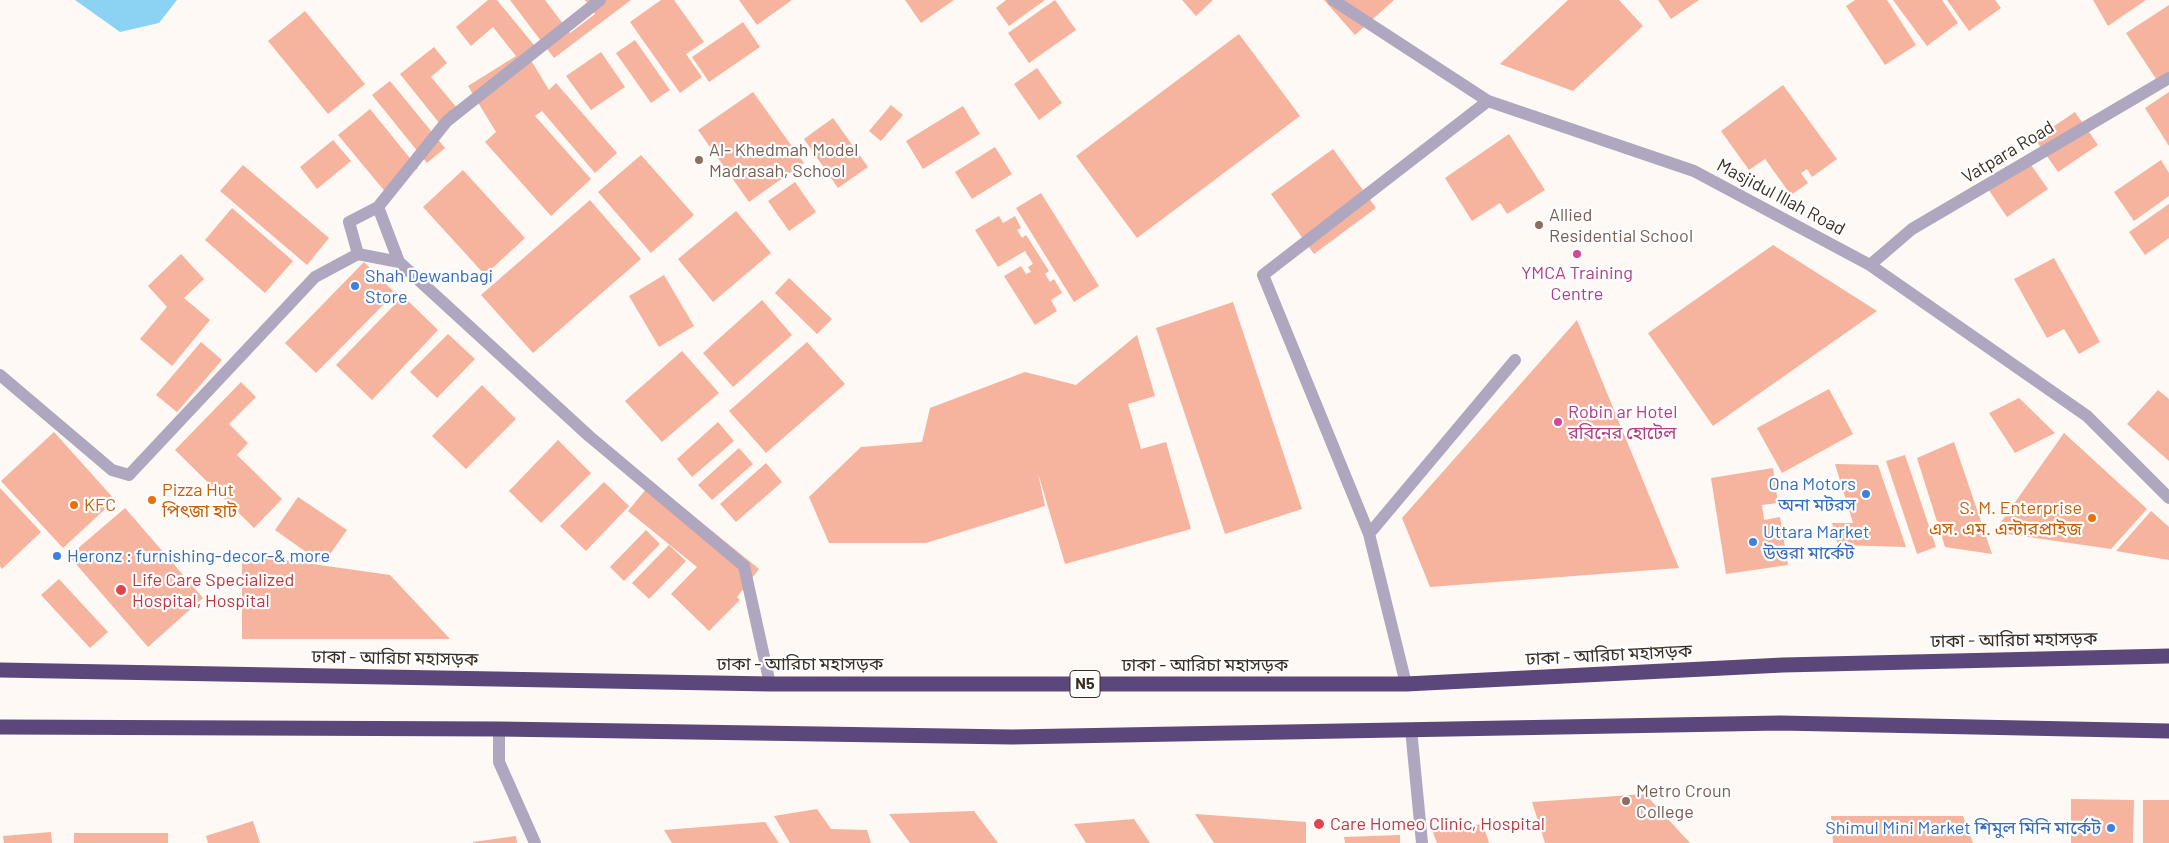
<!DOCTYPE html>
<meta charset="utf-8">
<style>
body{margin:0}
canvas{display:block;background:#fef9f4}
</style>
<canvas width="2169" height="843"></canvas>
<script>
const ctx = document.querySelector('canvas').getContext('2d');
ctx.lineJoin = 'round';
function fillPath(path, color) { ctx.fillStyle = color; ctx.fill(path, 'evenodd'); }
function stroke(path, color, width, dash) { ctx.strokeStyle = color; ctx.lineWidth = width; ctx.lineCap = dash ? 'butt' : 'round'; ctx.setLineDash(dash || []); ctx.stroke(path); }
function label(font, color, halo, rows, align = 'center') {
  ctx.font = font + ' Barlow,"Noto Sans Bengali",sans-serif'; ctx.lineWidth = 4.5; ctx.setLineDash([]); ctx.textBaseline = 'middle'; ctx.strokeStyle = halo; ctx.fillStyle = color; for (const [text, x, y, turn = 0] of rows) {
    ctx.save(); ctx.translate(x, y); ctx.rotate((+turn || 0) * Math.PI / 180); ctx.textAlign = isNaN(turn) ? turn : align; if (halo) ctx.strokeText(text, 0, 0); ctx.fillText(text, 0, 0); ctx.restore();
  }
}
fillPath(new Path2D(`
 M75 0H177L159 23 120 32Z`), '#8cd2f3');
fillPath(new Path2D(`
 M488 0H497L538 50 529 57 549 90 556 83 617 153 595 173 542 111 535 116 591 179 551 216 485 142 496 132 468 86 516 56 493 27 471 46 456 27Z
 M510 0H545L570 33 595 14 585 0H631L554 58Z
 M661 0H674L704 42 686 54 702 77 680 93 630 22Z
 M739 0H792L757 25Z
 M905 0H954L921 23Z
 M1006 0H1045L1009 26 996 8Z
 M1055 0 1076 30 1029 63 1008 33Z
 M1182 0H1213L1196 16Z
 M1324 0H1394L1355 35Z
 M1568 0H1619L1643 26 1573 91 1500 64Z
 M1658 0H1699L1671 19Z
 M1855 0H1887L1916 45 1885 65 1846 6Z
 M1893 0H1942L1958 23 1927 46Z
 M1947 0H1995L2001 8 1969 31Z
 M2093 0H2146L2108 26Z
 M2169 5V79L2160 85 2126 33Z
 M305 11 365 84 328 114 268 41Z
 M743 22 760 47 709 82 692 57Z
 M1239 34 1300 116 1137 238 1076 156Z
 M635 40 670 90 651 103 616 53Z
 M434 47 447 63 431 77 462 114 444 129 400 74Z
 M601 52 625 87 591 110 566 76Z
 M1037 68 1062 103 1039 120 1014 84Z
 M390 81 445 148 427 163 372 95Z
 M1783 85 1837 159 1812 177 1807 169 1801 173 1808 183 1791 195 1765 159 1749 170 1721 131Z
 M753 92 804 163 749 202 698 130Z
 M2169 92V146L2145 108Z
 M891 105 903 115 881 141 869 131Z
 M963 106 980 134 923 169 906 141Z
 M370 109 418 168 387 194 338 135Z
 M2075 112 2098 145 2058 172 2035 139Z
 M833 118 868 167 838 188 804 139Z
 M1509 134 1545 190 1507 214 1500 203 1472 221 1445 178Z
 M333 140 351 161 317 189 300 167Z
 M995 147 1012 174 972 199 955 172Z
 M1333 149 1376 208 1314 254 1271 194Z
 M641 155 694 215 651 253 598 192Z
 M2026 158 2048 189 2007 217 1986 186Z
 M2161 160 2169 173V196L2134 221 2114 192Z
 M243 165 329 238 307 265 220 191Z
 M463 170 525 238 485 275 423 207Z
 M795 182 816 212 789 231 768 201Z
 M1041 193 1099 286 1074 302 1016 208Z
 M590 200 641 259 533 353 481 295Z
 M2169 204V238L2145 255 2129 232Z
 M232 208 293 261 265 293 205 240Z
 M736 211 771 253 713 302 678 259Z
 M999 216 1003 223 1015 216 1021 228 1017 230 1022 238 1026 235 1049 271 1045 274 1050 282 1054 279 1062 293 1051 300 1057 311 1035 325 1004 276 1021 266 1026 274 1031 272 1028 267 1033 264 1025 251 998 267 975 230Z
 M1773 245 1877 311 1713 426 1648 333Z
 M181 254 204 279 184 298 210 320 172 366 140 339 167 307 148 286Z
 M2054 258 2100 342 2079 354 2064 329 2047 338 2014 279Z
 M364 262 395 293 316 373 285 343Z
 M664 275 694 326 659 347 629 296Z
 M789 278 832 319 817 334 775 293Z
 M403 296 438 330 372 400 336 365Z
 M762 300 792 335 733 387 703 353Z
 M1233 302 1302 509 1225 534 1156 328Z
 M1577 320 1679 568 1430 587 1402 518Z
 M448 334 475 359 437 398 410 372Z
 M1137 335 1155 396 1128 404 1141 449 1166 442 1191 529 1065 564 1038 473 1045 506 926 543H829L809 497 861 447 922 442 930 408 1025 372 1076 385Z
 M201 342 222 360 177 412 156 395Z
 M807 342 845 384 766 453 729 411Z
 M682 351 719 393 662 442 625 401Z
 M241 382 256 397 229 424 248 443 237 455 282 499 254 528 175 450Z
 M482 385 516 419 466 469 432 436Z
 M1829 389 1853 434 1782 473 1757 428Z
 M2158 390 2169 399V461L2127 424Z
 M2019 398 2055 433 2015 453 1989 413Z
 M718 422 734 441 692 477 677 459Z
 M54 432 115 500 63 548 1 481Z
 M2064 433 2147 509 2111 549 1994 532Z
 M558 440 591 473 541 523 509 491Z
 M1954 442 1992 554 1945 547 1917 458Z
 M739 448 753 464 712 500 698 485Z
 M1905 455 1936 547 1917 554 1886 461Z
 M766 463 782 482 736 522 720 504Z
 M1835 464 1878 465 1906 547 1838 545 1832 523H1853Z
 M1773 468 1778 503 1762 505 1764 520 1780 517 1788 565 1726 574 1711 478Z
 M604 482 629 506 586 551 560 526Z
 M652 482 759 569 737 597 740 600 709 631 671 594 697 567 628 511Z
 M0 488 41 532 2 569 0 566Z
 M298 497 347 530 323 564 275 530Z
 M125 508 203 598 148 647 69 556Z
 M2151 511 2169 527V560L2116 551Z
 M646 530 660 544 624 581 610 567Z
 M669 545 686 561 649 599 632 583Z
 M242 554 390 575 450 639H242Z
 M59 579 108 632 90 648 41 595Z
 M1645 794 1690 843H1545L1532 802Z
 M2071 799 2134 800 2133 843H2071Z
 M2143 800H2169V843H2143Z
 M817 809 831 829 867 830 871 843H790L774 816Z
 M974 811 998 843H910L889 814Z
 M1195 814 1306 822V843H1214Z
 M1831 816H1963L1973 843H1833Z
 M1134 819 1150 843H1086L1074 824Z
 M253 821 260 843H208L206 836Z
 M765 822 779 843H672L664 830Z
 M1483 824 1489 843H1437L1432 830Z
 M51 832 52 843H4L3 836Z
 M74 833H168V843H74Z
 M1400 835V843H1345L1344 837Z
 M516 836 517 843H473V842Z`), '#f6b39e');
stroke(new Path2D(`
 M1333 0 1488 101 1694 171 1870 265 2087 416 2169 498
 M378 207 399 262
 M358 254 349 222 378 207 447 121 600 0
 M1870 265 1912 229 2169 78
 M0 375 112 470 129 475 315 277 358 254 399 262 589 436 744 566 770 684
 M1369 534 1263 275 1488 101
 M1406 684 1369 534 1515 360
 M499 729V762L535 843
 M1411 729 1422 843`), '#afa6bf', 12);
stroke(new Path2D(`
 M0 670 770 684H1406L1783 665 2169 656
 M0 727 499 729 1012 737 1780 723 2169 731`), '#5b4779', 15);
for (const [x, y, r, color] of [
 [699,160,5,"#8d6e63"],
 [1539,225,5,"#8d6e63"],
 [1577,254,5,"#d1479c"],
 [355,286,5,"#3f7fe0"],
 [1558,422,5,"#d1479c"],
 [1866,494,5,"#3f7fe0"],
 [152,500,5,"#e8710a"],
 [74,505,5,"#e8710a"],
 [2092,518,5,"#e8710a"],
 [1753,542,5,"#3f7fe0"],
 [57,556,5,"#3f7fe0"],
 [121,590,6,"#e0444e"],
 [1626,801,5,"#8d6e63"],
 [1319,824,6,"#e0444e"],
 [2111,828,5,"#3f7fe0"]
]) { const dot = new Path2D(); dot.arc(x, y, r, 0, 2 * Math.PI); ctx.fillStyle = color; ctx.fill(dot); stroke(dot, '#fff', 2); }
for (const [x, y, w] of [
 [1085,684,30]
]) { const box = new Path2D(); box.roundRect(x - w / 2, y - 13.5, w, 27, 4); ctx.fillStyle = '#fff'; ctx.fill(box); stroke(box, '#382e25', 1); }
label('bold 16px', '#382e25', null, [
 ["N5",1085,684]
]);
label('18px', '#785e54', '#fff', [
 ["Al- Khedmah Model",709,150],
 ["Madrasah, School",709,171],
 ["Allied",1549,215],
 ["Residential School",1549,236],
 ["Metro Croun",1636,791],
 ["College",1636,812]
], 'left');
label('18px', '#382e25', '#fff', [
 ["Vatpara Road",2008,152,-31],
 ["Masjidul Illah Road",1781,197,28],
 ["ঢাকা - আরিচা মহাসড়ক",2014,640,-1],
 ["ঢাকা - আরিচা মহাসড়ক",1609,655,-3],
 ["ঢাকা - আরিচা মহাসড়ক",395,658,1],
 ["ঢাকা - আরিচা মহাসড়ক",800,664],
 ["ঢাকা - আরিচা মহাসড়ক",1205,665]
]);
label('18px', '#b23c85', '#fff', [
 ["YMCA Training",1577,273],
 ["Centre",1577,294],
 ["Robin ar Hotel",1568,412,"left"],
 ["রবিনের হোটেল",1568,433,"left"]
]);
label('18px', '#366cbe', '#fff', [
 ["Shah Dewanbagi",365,276],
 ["Store",365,297],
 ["Ona Motors",1856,484,"right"],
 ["অনা মটরস",1856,505,"right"],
 ["Uttara Market",1763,532],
 ["উত্তরা মার্কেট",1763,553],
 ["Heronz : furnishing-decor-& more",67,556],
 ["Shimul Mini Market শিমুল মিনি মার্কেট",2101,828,"right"]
], 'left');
label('18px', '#c56008', '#fff', [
 ["Pizza Hut",162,490],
 ["পিৎজা হাট",162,511],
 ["KFC",84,505],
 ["S. M. Enterprise",2082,508,"right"],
 ["এস. এম. এন্টারপ্রাইজ",2082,529,"right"]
], 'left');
label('18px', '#be3a42', '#fff', [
 ["Life Care Specialized",132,580],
 ["Hospital, Hospital",132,601],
 ["Care Homeo Clinic, Hospital",1330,824]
], 'left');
</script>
